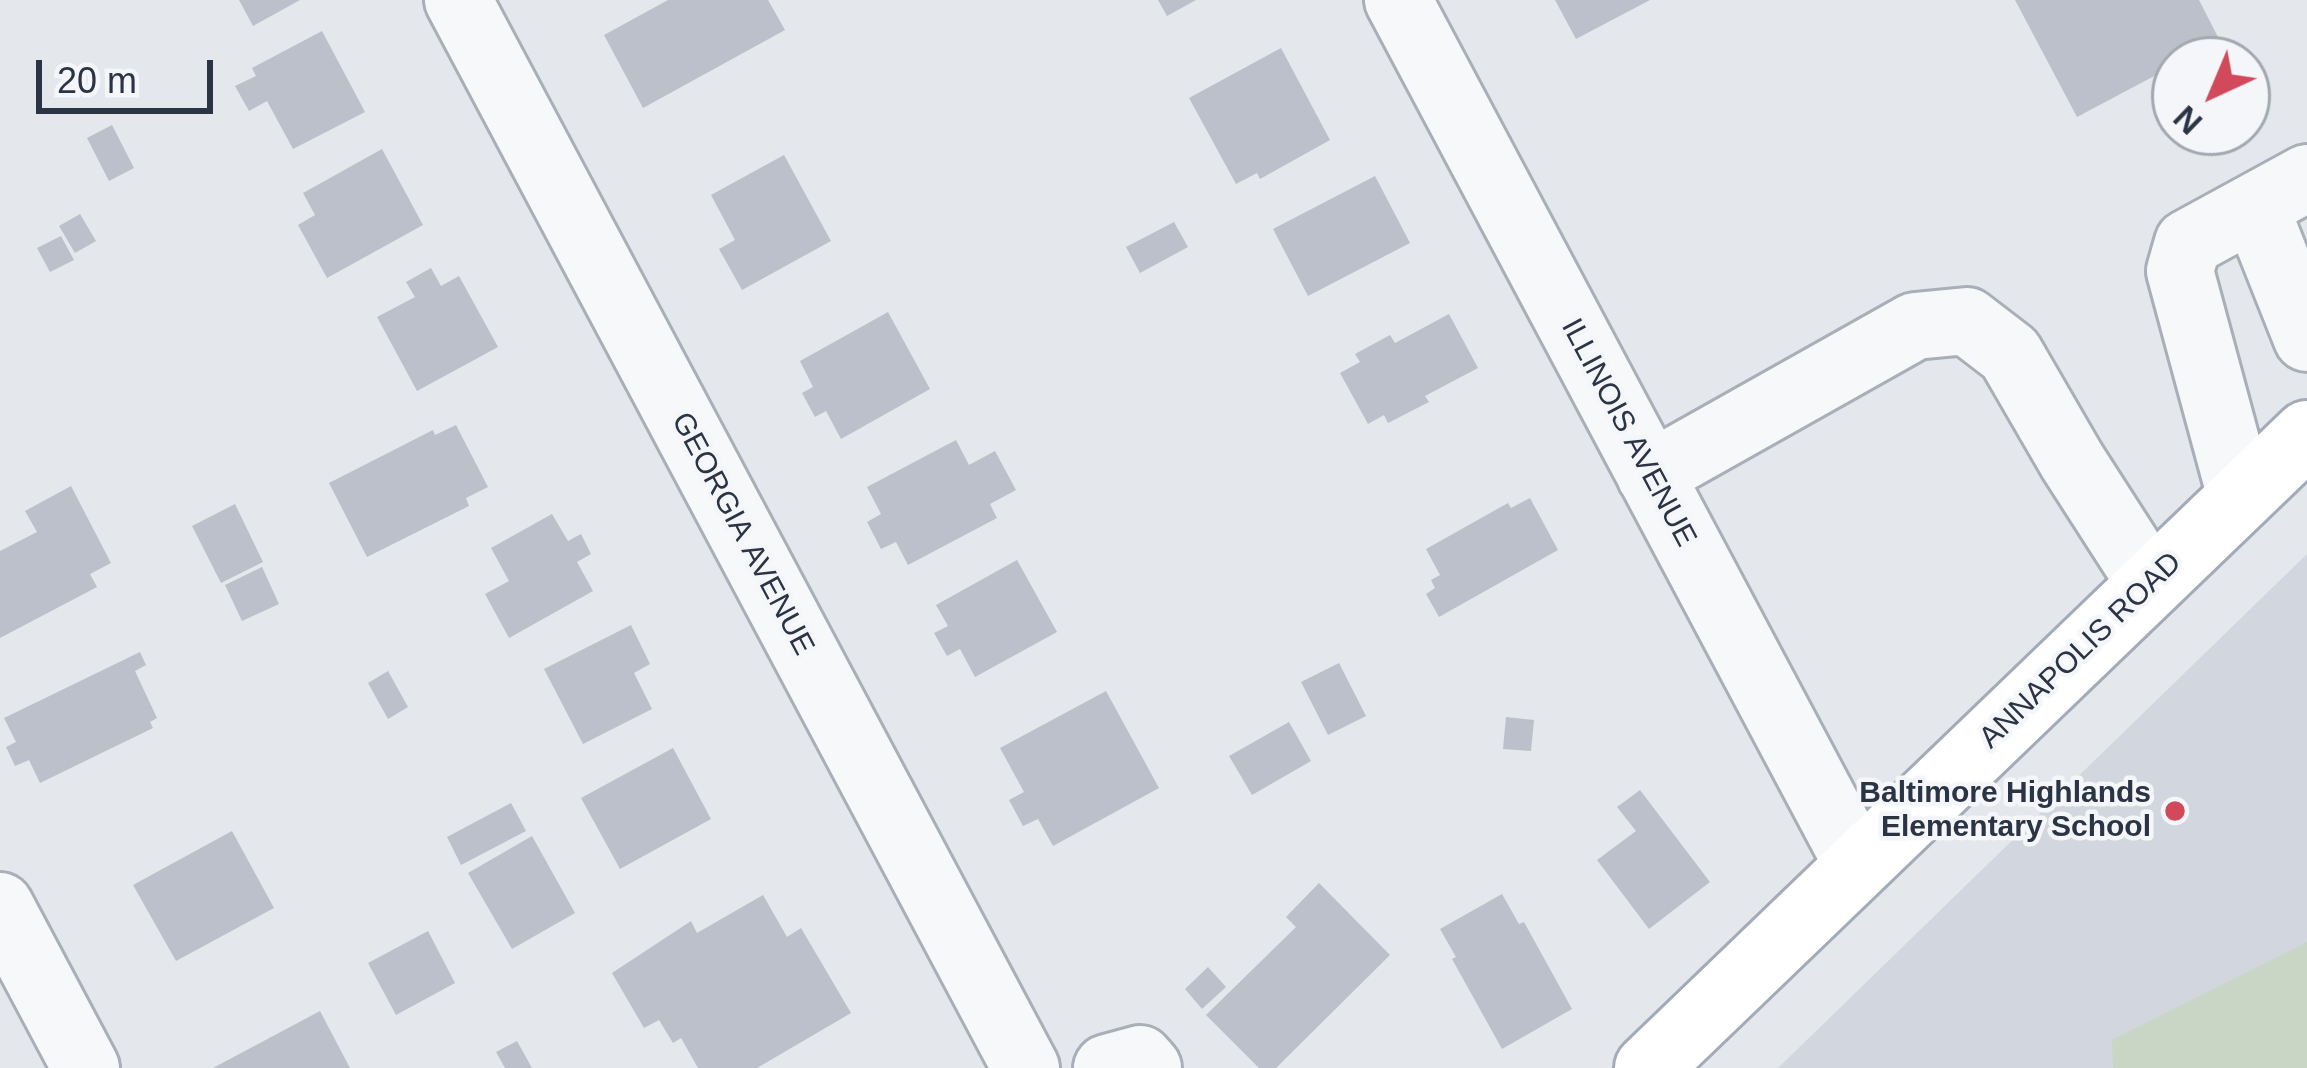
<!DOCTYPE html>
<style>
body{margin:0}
#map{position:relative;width:2307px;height:1068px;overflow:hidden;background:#e4e7ec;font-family:Helvetica,sans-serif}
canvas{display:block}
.north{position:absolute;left:2151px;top:36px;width:120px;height:120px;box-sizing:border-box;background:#f4f6f9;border:3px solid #a4a8b1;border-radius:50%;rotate:224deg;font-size:33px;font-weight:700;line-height:48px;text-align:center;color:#2b3445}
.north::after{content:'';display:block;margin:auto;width:42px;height:54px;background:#d1495b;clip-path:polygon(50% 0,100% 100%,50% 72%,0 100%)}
.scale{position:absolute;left:36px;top:60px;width:177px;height:54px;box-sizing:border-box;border:6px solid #2b3445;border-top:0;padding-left:15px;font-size:36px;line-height:42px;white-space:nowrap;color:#2b3445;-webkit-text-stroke:9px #f4f6f9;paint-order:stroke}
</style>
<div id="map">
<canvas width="2307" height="1068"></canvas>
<div class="north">N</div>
<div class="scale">20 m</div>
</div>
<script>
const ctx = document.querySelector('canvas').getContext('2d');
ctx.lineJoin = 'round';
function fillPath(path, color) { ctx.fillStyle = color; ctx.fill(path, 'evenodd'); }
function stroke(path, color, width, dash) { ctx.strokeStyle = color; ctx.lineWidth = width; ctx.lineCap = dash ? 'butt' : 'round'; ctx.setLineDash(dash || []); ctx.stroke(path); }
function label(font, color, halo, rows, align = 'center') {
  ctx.font = font + ' Helvetica,sans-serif'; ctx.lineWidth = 9; ctx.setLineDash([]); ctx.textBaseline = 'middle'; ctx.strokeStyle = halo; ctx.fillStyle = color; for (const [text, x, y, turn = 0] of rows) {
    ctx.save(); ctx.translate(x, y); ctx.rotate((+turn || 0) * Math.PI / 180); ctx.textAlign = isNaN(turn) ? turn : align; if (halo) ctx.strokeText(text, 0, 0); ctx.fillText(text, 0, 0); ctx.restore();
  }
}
fillPath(new Path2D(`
 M2307 554V1068H1778Z`), '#d2d6de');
fillPath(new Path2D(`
 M2307 942V1068H2113L2112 1040Z`), '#c9d6c5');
fillPath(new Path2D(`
 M239 0H300L253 26Z
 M668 0H768L785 30 643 108 604 35Z
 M1158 0H1196L1167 16Z
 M1555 0H1650L1576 39Z
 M2015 0H2199L2220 41 2184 60H2175V65L2077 117Z
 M322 31 365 112 293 149 267 101 249 111 235 86 256 76 252 68Z
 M1281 48 1330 140 1260 179 1257 173 1236 184 1189 98Z
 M112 125 134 168 109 181 87 138Z
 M382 149 423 225 327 278 298 225 315 215 303 193Z
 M784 155 831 241 742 290 719 249 735 240 711 195Z
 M1375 176 1410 243 1308 296 1273 229Z
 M80 214 96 241 75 253 59 226Z
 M1174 222 1188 247 1140 273 1126 247Z
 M61 236 74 260 50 272 37 248Z
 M431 268 441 286 459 276 498 347 417 391 377 317 415 297 406 282Z
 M888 312 930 389 841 439 826 411 815 417 802 393 813 387 800 361Z
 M1449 314 1478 368 1425 396 1429 402 1388 423 1384 415 1368 424 1340 373 1360 362 1355 354 1390 335 1395 343Z
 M456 425 488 487 466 498 469 506 367 557 329 483 433 430 435 435Z
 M956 440 969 465 995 451 1016 490 990 504 997 518 908 565 896 542 881 549 867 522 881 514 867 487Z
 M71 486 111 563 90 574 97 587 0 638V551L37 532 25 511Z
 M1530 498 1558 550 1439 617 1426 594 1435 588 1431 580 1440 575 1426 549 1508 503 1511 508Z
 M235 504 263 562 221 583 192 526Z
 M552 514 568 541 581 534 591 554 577 562 593 591 509 638 485 594 509 581 491 548Z
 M1017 560 1057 632 975 677 960 649 947 656 934 633 948 626 936 605Z
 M262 567 279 604 242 621 225 585Z
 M631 625 650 664 634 673 652 709 583 744 544 669Z
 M140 652 146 665 135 671 157 718 150 722 153 728 40 783 29 760 15 766 6 747 16 742 4 718Z
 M1339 663 1366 716 1328 735 1301 682Z
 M388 671 408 707 388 719 368 683Z
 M1106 691 1159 788 1053 846 1038 819 1023 826 1009 800 1024 792 1000 748Z
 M1506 717 1534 720 1531 751 1503 749Z
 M1289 722 1311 761 1252 795 1229 756Z
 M673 748 711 819 620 869 581 798Z
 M1640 790 1710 882 1649 929 1597 860 1636 831 1617 807Z
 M511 803 526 831 461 865 447 837Z
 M232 831 274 908 176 961 133 885Z
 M532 836 575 913 512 949 468 873Z
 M1319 883 1390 955 1276 1068H1259L1206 1015 1296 927 1286 917Z
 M1502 894 1519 924 1524 922 1572 1009 1502 1049 1452 959 1456 957 1440 929Z
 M763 895 787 937 801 928 851 1013 757 1068H698L681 1038 673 1043 659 1020 644 1028 612 973 691 921 697 933Z
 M428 931 455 983 396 1015 368 963Z
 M1208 967 1226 987 1202 1009 1185 989Z
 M320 1011 350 1068H213Z
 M517 1041 532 1068H505L496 1052Z`), '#bbc0ca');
const minor = new Path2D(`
 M458 0 1026 1068
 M1398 0 1858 865
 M2255 207 2307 338
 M1650 475 1915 326 1967 321 2010 354 2072 461 2151 584
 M2241 497 2180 271 2188 243 2307 178
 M0 906 86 1068
 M1107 1068 1140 1059 1148 1068`);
const major = new Path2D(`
 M1648 1068 2307 434`);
stroke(minor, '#a9aeb7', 72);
stroke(major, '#a3abb8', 72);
stroke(minor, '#f7f8fa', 66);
stroke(major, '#fff', 66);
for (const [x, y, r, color] of [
 [2175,811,12,"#d1495b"]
]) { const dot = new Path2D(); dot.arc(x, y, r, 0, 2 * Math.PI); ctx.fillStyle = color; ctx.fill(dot); stroke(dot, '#f4f6f9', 4.5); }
label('30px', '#2b3445', '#f4f6f9', [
 ["ILLINOIS AVENUE",1628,433,62],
 ["GEORGIA AVENUE",742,534,62],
 ["ANNAPOLIS ROAD",2081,651,-44]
]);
label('bold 30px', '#2b3445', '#f4f6f9', [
 ["Baltimore Highlands",2151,794],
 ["Elementary School",2151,828]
], 'right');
</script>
